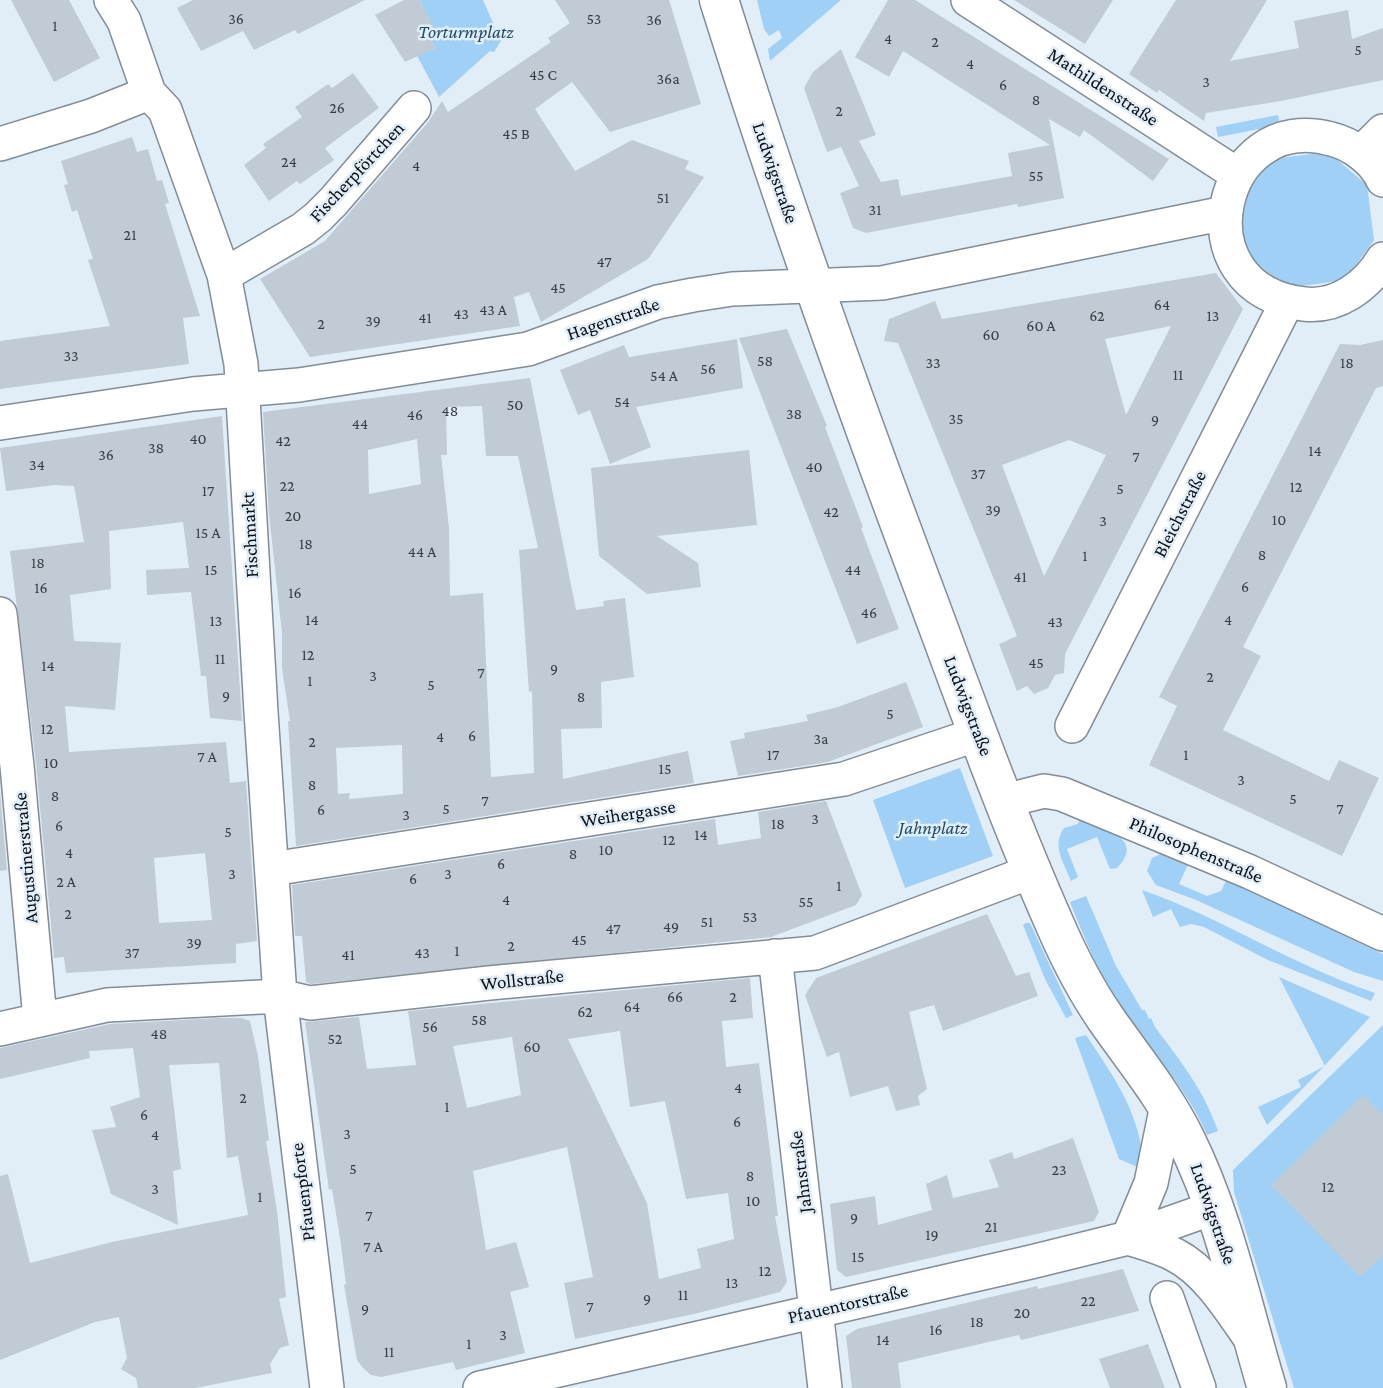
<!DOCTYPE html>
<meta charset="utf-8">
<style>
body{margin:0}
canvas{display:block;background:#e1edf7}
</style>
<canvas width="1383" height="1388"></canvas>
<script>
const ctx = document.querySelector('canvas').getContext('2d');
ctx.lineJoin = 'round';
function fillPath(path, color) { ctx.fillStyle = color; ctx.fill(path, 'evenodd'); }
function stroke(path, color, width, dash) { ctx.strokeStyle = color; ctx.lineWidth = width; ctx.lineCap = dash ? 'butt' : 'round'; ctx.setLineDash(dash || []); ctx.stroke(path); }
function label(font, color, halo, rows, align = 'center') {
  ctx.font = font + ' "Crimson Pro",serif'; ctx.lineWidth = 5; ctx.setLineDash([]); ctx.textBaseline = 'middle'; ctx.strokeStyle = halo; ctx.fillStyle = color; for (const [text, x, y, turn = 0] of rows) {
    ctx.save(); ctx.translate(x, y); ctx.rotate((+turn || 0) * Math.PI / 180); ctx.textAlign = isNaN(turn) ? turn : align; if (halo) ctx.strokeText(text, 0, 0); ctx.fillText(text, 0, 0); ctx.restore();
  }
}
fillPath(new Path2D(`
 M411 0H483L501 41 494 52 490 51 439 97 413 48 431 50 435 48 431 41 439 36 416 11 423 7 420 1 413 5Z
 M757 0H841L770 61 768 49 782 38 779 30 769 36 764 29Z
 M1278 115 1280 125 1218 137 1216 127Z
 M1328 152 1367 185 1374 240 1345 280 1287 288 1246 254 1240 202 1271 159Z
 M960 768 993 856 905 888 873 800Z
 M1080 817C1101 826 1147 839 1117 868L1110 869 1097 837 1067 849 1078 877 1071 881C1064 863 1051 846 1064 828L1078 824Z
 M1165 852 1189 862 1179 884 1207 896 1221 891 1227 879 1383 954V981L1354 972 1196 900 1156 885 1147 871 1152 858Z
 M1142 890C1222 918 1294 966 1375 993L1371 1001 1268 960 1204 927 1191 924 1180 927 1171 909 1153 917Z
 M1086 896 1116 966 1142 1010H1145L1149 1019 1151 1018 1155 1027C1181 1062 1204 1090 1218 1131L1207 1135C1187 1088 1151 1051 1122 1009 1100 976 1085 940 1070 902Z
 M1026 923H1030L1073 1015 1066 1018 1045 979 1023 925Z
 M1279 977 1370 1017C1336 1054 1302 1090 1267 1125L1258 1107 1301 1087 1298 1080 1325 1066Z
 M1383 1025V1388H1294L1234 1192 1233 1170Z
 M1086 1035C1116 1080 1141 1114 1144 1170L1119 1159 1075 1038Z`), '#a0d0f5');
fillPath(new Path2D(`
 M11 0H69L100 58 54 82Z
 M193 0H365L298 34 295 30 254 50 243 31 201 51 177 8Z
 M404 0H419L439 36 431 41 435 48 405 62 375 15Z
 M555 0H669L701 104 610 132 572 82 535 109 575 171 632 140 689 161 685 169 704 177 648 259 541 322 529 292 514 297 520 326 310 357 260 279 325 241 429 121 442 101 448 112 551 42 548 38 570 23Z
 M888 0H915L1169 159 1153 181 1084 130 1080 137 1049 119 1064 198 1018 207 1017 204 866 233 853 228 840 193 859 186 841 147 827 152 804 88 813 72 841 49 876 135 859 141 881 182 898 179 901 196 1012 176 1008 153 1050 145 903 51 889 77 855 57Z
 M1014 0H1113L1085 44Z
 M1176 0H1267L1230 61 1299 48 1294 21 1348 10 1352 39 1383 28V80L1281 101 1206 113 1204 121 1159 90 1157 93 1129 74Z
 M353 73 379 108 325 148 334 160 300 184 297 181 269 201 244 165 266 148 263 144 302 117 295 107 328 84 332 88Z
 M132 137 137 152 148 149 157 181 162 180 169 203 165 204 200 316 183 318 189 364 0 389V341L110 326 88 260 93 259 77 210 72 212 64 185 68 184 61 161Z
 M1216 273 1243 309 1065 654 1064 673 1055 675 1048 688 1034 694 1027 686 1017 691 999 644 1017 636 898 343 884 341 889 319 935 301 942 319ZM1171 326 1126 415 1105 339ZM1069 440 1106 455 1044 576 1002 465Z
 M787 329 827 426 825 427 863 527 861 528 899 629 857 644 739 338Z
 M737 339 743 388 636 407 651 447 610 464 590 410 578 415 560 370 624 345 629 357Z
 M1383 340V386L1376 388 1243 647 1261 656 1223 730 1329 781 1339 760 1379 778 1342 856 1149 765 1177 706 1159 697 1340 344 1360 345Z
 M530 378 576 610 604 606 603 601 625 598 634 677 601 682 602 728 561 729 563 779 688 751 694 783 296 846 288 721H290L282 668V633L269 514 263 412ZM482 406 486 456H518L538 548 519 550 529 692 532 691 534 773 491 777 483 593 450 596 449 528 441 455H447L446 407ZM417 439 421 484 369 494 368 450ZM402 745 403 794 349 799 350 793 338 794 336 748Z
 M222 416 242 721 210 718 206 676H201L191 592 147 595 146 570 189 568 183 522 109 531 111 589 70 595 74 641 121 643 115 710 65 706 69 752 226 742 230 783 246 781 257 941 236 944V963L66 973 64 957 54 958 36 764 10 551 84 542 74 486 54 485 6 491 0 448ZM205 853 212 920 159 923 154 858Z
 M749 450 757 525 657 536 698 563 701 587 647 594 599 556 591 468Z
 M906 682 923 727 828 762 738 776 730 741 745 738 744 733 808 721 806 715 838 707Z
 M0 792 7 870 0 871Z
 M826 801 862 895 856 905 771 937 311 984 306 982 302 936H295L292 885 715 819 718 845 761 838 758 812Z
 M987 914 1016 976 1029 972 1038 996 943 1031 934 1005 909 1012 927 1089 918 1096 920 1105 896 1111 888 1086 850 1097 839 1052 827 1057 805 995 816 978Z
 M750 978 753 1018 722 1021 726 1067 759 1063 778 1216H775L787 1282 780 1292 694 1314 575 1339 564 1283 593 1277 567 1147 473 1171 486 1250 516 1242 529 1287 510 1292 525 1353 456 1370 453 1362 381 1377 371 1375 363 1368 357 1360 344 1285 346 1284 340 1238 332 1189 329 1190 305 1022 359 1017 367 1069 416 1065 408 1011ZM620 1031 630 1107 665 1101 686 1199 728 1193 734 1239 697 1249 701 1268 659 1279 647 1203 568 1039ZM512 1037 521 1095 467 1108 453 1046Z
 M219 1018H242L250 1021 258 1056 269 1140 266 1141 277 1211 286 1297 279 1299 289 1345 280 1348 270 1364 272 1373 195 1388H138L136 1378 121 1369 127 1358 119 1317 95 1322 0 1360V1176L8 1174 30 1263 112 1242 248 1215 238 1156 227 1158 219 1063 169 1065 181 1169 173 1171 178 1225 111 1194 92 1130 116 1127 110 1107 140 1097 133 1048 89 1051 90 1058 0 1079V1048L110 1024Z
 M1363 1095 1383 1115V1255L1360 1277 1271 1185Z
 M1073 1138 1099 1212 1094 1221 846 1277 837 1270 830 1204 875 1196 878 1225 932 1210 926 1184 947 1175 953 1198 999 1187 989 1160 1012 1152 1014 1159Z
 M1123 1269 1139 1311 1021 1340 1019 1335 898 1363 901 1388H852L846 1336 857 1329 1037 1286 1038 1289Z
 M1148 1344 1165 1388H1110L1099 1359Z`), '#c0cbd5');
const minor = new Path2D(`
 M111 0 124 21 149 93 165 110 224 275 241 364 261 712 280 996 327 1388
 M968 0 1238 175
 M0 144 91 116 149 93
 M1361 153 1383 131
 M1383 180C1374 160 1352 144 1331 139 1218 108 1176 289 1304 304 1337 308 1367 286 1383 259
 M224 275 303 229 318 217 333 202 414 108
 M0 423 193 394 299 385 528 349 658 302 693 295 732 289 882 283 1225 213
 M0 614 17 766 40 1019
 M1072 726 1287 302
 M1004 801 1044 791 1062 794 1250 872 1383 934
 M272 869 844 779 978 734
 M775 956 825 1388
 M0 1029 107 1005 280 996 310 1003 489 983 815 953 1033 871
 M1128 1238C1144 1243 1160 1247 1175 1255 1206 1271 1228 1306 1248 1335
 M1128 1238 1151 1183 1167 1105
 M1167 1298 1199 1388
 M480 1388 1031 1262 1128 1238 1213 1208`);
const major = new Path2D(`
 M719 0C782 201 853 400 927 597 968 707 1008 819 1056 927 1070 959 1086 990 1106 1019 1133 1058 1164 1095 1185 1138 1224 1216 1242 1305 1267 1388`);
stroke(minor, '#828d96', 36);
stroke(major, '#828d96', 41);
stroke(minor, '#fff', 33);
stroke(major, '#fff', 38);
label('16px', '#383d43', null, [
 ["36",236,19],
 ["53",594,19],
 ["36",654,20],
 ["1",55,26],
 ["4",888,39],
 ["2",935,42],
 ["5",1358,50],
 ["4",970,64],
 ["45 C",543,75],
 ["36a",668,79],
 ["3",1206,82],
 ["6",1003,85],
 ["8",1036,100],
 ["26",337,108],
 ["2",839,111],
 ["45 B",516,134],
 ["24",289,162],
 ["4",416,166],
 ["55",1036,176],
 ["51",663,198],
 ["31",875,210],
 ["21",130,235],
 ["47",604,262],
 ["45",558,288],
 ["64",1162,305],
 ["43 A",493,310],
 ["43",461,314],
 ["62",1097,316],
 ["13",1213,316],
 ["41",425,318],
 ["39",373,321],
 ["2",321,324],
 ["60 A",1041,326],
 ["60",991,335],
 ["33",71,356],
 ["58",765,361],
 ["33",933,363],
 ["18",1347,363],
 ["56",708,369],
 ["11",1178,375],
 ["54 A",664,376],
 ["54",622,402],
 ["50",515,405],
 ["48",450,411],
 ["38",794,414],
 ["46",415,415],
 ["35",956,419],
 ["9",1155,420],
 ["44",360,424],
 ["40",198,439],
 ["42",283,441],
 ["38",156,448],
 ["14",1315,451],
 ["36",106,455],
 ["7",1136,457],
 ["34",37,465],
 ["40",814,467],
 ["37",978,474],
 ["22",287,486],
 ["12",1296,487],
 ["5",1120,489],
 ["17",208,491],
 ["39",993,510],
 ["42",831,512],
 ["20",293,516],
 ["10",1279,520],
 ["3",1103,521],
 ["15 A",208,533],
 ["18",306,544],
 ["44 A",422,552],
 ["8",1262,555],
 ["1",1085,556],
 ["18",38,563],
 ["15",211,570],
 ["44",853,570],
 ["41",1020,577],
 ["6",1245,587],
 ["16",41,588],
 ["16",295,593],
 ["46",869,613],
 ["14",312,620],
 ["4",1228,620],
 ["13",216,621],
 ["43",1055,622],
 ["12",308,655],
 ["11",220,659],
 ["45",1036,663],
 ["14",48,666],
 ["9",554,669],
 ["7",481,673],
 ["3",373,676],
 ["2",1210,677],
 ["1",310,681],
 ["5",431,685],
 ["9",226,696],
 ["8",581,697],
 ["5",890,714],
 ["12",47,729],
 ["6",472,736],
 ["4",440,737],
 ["3a",821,739],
 ["2",312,742],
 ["17",773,755],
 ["1",1186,755],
 ["7 A",207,757],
 ["10",51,763],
 ["15",665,769],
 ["3",1241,780],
 ["8",312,785],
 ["8",55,796],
 ["5",1293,799],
 ["7",485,801],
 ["5",446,809],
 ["7",1340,809],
 ["6",321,810],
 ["3",406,815],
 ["3",815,819],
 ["18",778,824],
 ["6",59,826],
 ["5",228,832],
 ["14",701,835],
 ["12",669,840],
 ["10",606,850],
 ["4",69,853],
 ["8",573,854],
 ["6",501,864],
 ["3",232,874],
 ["3",448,874],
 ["6",413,879],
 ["2 A",66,882],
 ["1",839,886],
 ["4",506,900],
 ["55",806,902],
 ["2",68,914],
 ["53",750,917],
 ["51",707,922],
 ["49",671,927],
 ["47",613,929],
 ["45",579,940],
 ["39",194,943],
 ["2",511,946],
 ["1",457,951],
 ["37",132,953],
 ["43",422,953],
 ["41",348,955],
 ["66",675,997],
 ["2",733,997],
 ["64",632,1007],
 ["62",585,1012],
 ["58",479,1020],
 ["56",430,1027],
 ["48",159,1034],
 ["52",335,1039],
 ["60",532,1047],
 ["4",738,1088],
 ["2",243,1098],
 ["1",447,1107],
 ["6",144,1115],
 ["6",737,1122],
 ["3",347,1134],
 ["4",155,1135],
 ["5",353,1169],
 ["23",1059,1170],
 ["8",750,1176],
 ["12",1328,1187],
 ["3",155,1189],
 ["1",260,1197],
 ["10",753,1201],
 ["7",369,1216],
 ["9",854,1218],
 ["21",991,1227],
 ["19",932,1235],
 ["7 A",373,1247],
 ["15",858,1257],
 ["12",765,1271],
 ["13",732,1283],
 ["11",683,1295],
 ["9",647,1299],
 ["22",1088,1301],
 ["7",590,1307],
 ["9",365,1309],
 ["20",1022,1313],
 ["18",977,1322],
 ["16",936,1330],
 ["3",503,1335],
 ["14",883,1340],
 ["1",469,1344],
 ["11",389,1352]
]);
label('italic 19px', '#1d4b6a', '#e1edf7', [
 ["Torturmplatz",466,32],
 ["Jahnplatz",933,828]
]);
label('19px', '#0b0e12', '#e1edf7', [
 ["Mathildenstraße",1103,87,33],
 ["Fischerpförtchen",357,172,-47],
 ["Ludwigstraße",775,173,71],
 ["Hagenstraße",613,319,-19],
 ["Bleichstraße",1180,514,-63],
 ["Fischmarkt",250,535,-93],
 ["Ludwigstraße",968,706,69],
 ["Weihergasse",628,814,-9],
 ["Philosophenstraße",1196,850,23],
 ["Augustinerstraße",26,858,-95],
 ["Wollstraße",522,980,-6],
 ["Jahnstraße",801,1172,-97],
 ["Pfauenpforte",303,1192,-97],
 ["Ludwigstraße",1213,1214,71],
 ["Pfauentorstraße",848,1304,-13]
]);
</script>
